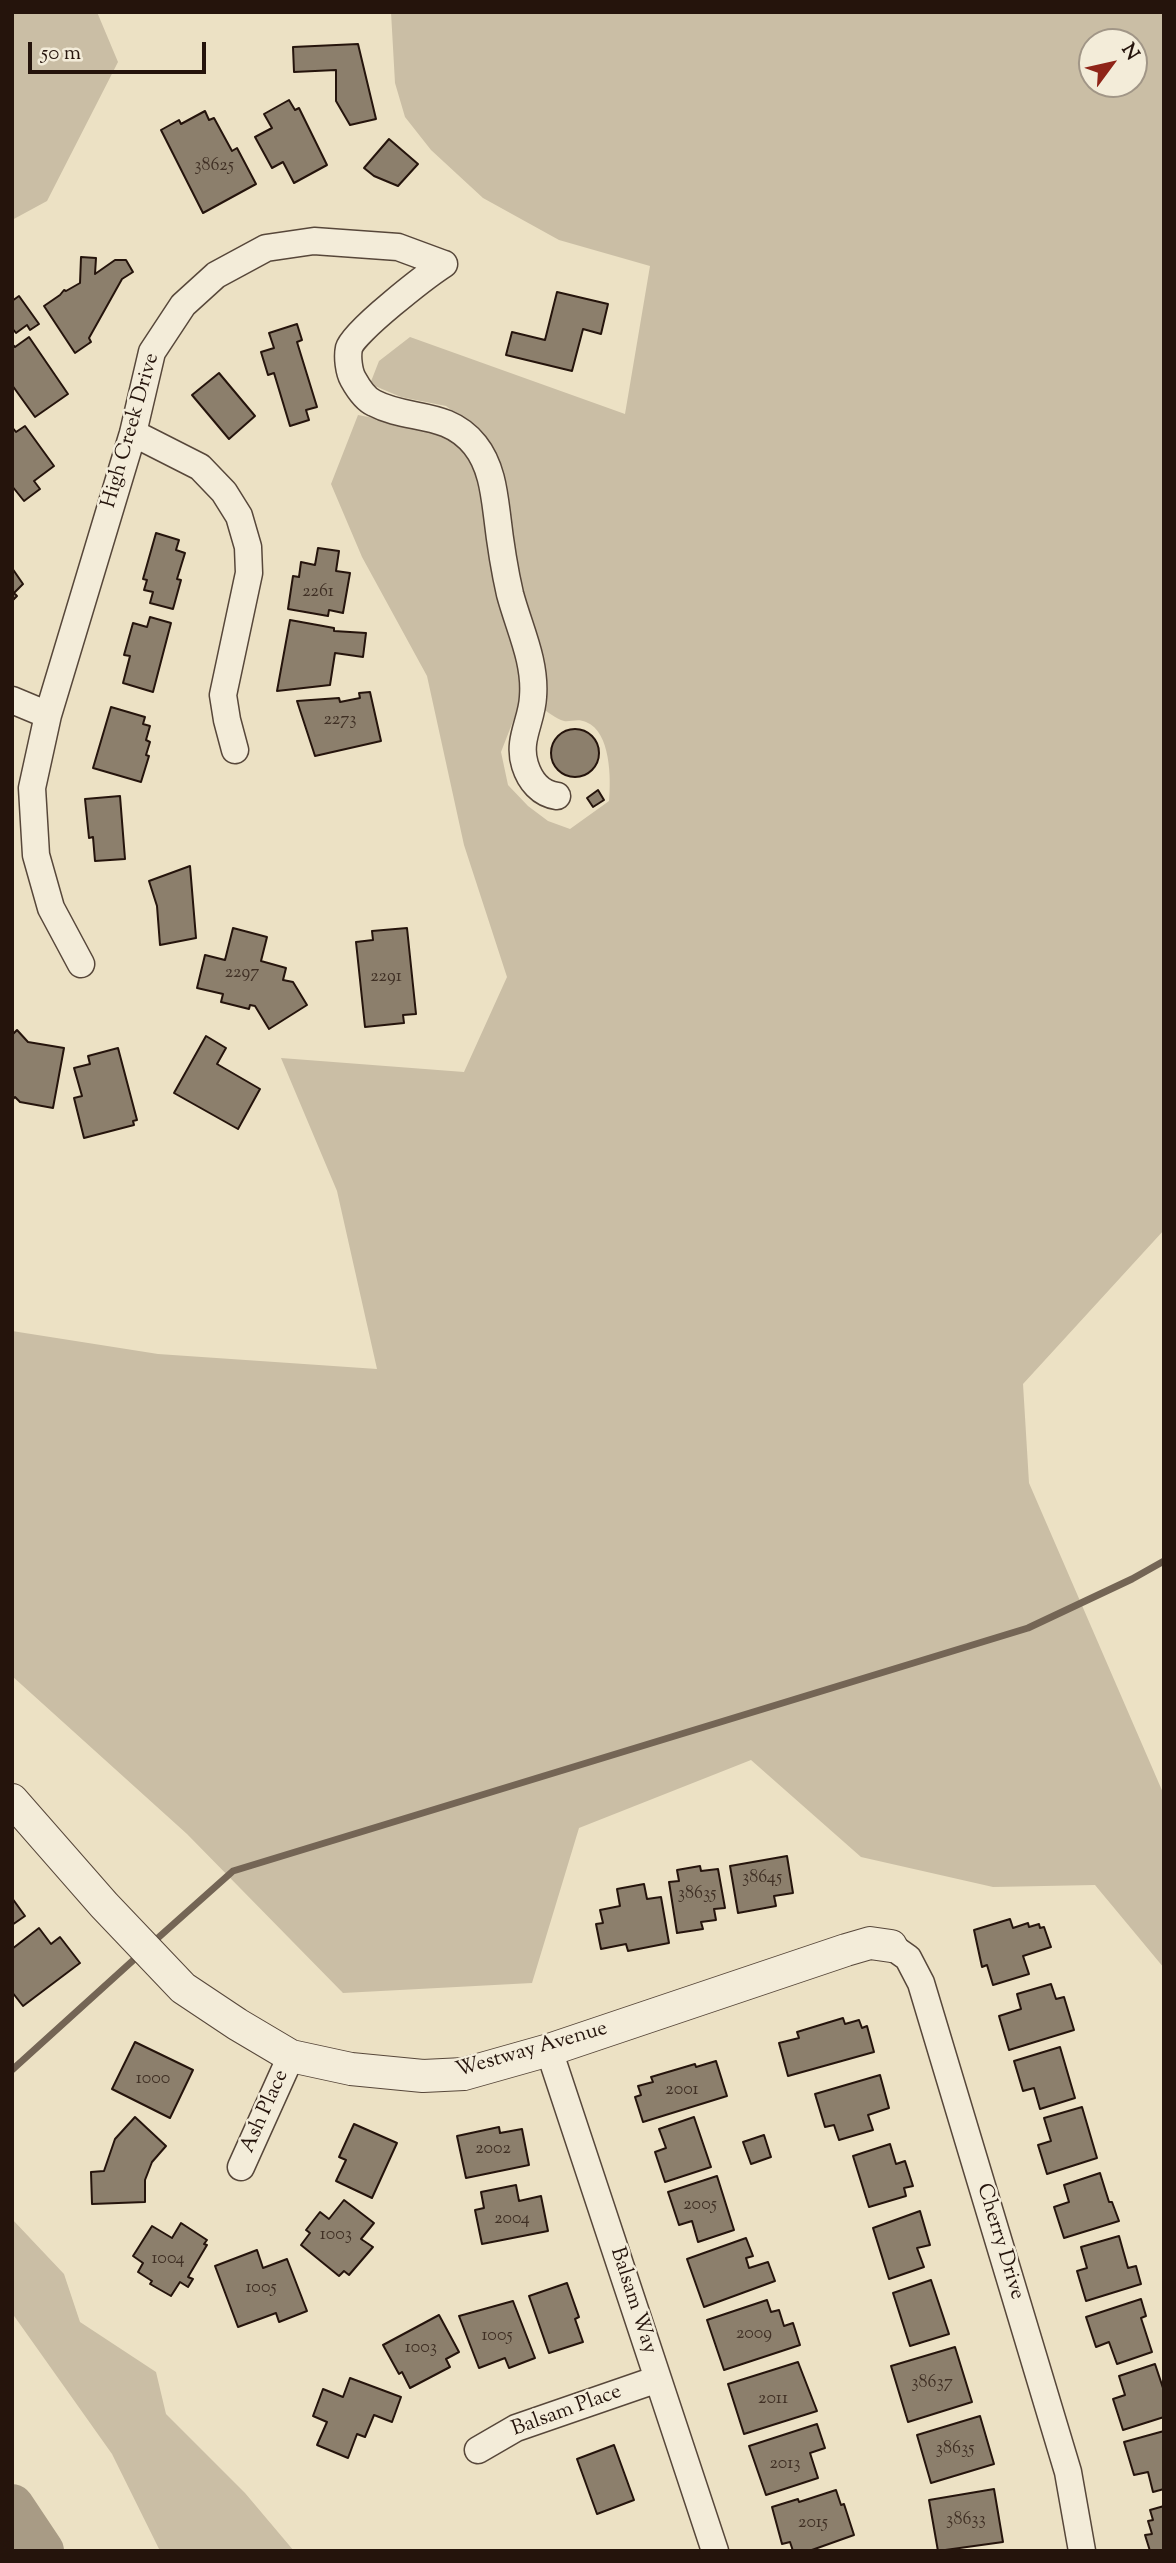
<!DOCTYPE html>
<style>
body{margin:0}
#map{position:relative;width:1176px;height:2563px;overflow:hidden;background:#ece1c4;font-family:"Sorts Mill Goudy",serif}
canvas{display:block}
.frame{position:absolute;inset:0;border:14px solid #25140c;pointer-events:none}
.north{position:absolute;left:1078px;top:28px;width:70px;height:70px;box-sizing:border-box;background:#f3ecd9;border:2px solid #a19687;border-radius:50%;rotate:57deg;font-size:19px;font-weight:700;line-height:28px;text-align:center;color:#25140c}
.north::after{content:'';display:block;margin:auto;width:24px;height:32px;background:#8f2418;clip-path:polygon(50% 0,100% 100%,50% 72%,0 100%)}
.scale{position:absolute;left:28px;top:42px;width:178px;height:32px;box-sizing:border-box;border:4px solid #25140c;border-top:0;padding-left:9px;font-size:21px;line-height:24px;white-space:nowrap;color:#25140c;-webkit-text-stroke:5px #f3ecd9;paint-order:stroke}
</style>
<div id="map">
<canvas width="1176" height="2563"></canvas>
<div class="frame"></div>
<div class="north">N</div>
<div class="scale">50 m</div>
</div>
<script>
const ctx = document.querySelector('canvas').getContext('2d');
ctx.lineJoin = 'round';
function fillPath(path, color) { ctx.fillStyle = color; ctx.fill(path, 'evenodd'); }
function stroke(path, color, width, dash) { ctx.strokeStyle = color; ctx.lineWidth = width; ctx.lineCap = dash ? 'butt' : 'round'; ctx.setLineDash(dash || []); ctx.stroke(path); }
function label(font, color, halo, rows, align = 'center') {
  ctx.font = font + ' "Sorts Mill Goudy",serif'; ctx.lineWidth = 5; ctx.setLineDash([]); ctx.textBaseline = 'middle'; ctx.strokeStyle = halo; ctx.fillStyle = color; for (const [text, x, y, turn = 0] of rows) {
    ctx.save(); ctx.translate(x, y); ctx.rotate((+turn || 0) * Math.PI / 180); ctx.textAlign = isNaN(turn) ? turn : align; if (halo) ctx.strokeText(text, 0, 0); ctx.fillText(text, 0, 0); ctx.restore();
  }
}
fillPath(new Path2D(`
 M12 12H97L118 62 47 201 12 220Z
 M391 12H1164V1230L1023 1384 1029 1483 1164 1795V1968L1095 1885 993 1887 861 1857 751 1760 579 1828 532 1983 343 1993 187 1834 12 1676V1331L158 1354 377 1369 337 1191 281 1058 464 1072 507 977 464 845 427 676 362 557 331 484 358 415 426 428 461 445 481 473 524 693 501 752 508 785 528 806 548 821 570 829 609 801C611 779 611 732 586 722 578 718 571 722 564 721 556 719 547 711 540 707L503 506 506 486 497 454 475 429 446 406 401 397 370 384 379 361 410 337 625 414 650 266 559 240 483 198 431 150 405 117 395 83ZM1092 42H1134V84H1092Z
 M12 2219 64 2274 80 2322 156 2372 166 2414 245 2493 294 2551H160L112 2454 12 2313Z`), '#cabea5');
stroke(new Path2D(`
 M150 1945 233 1871 1028 1628 1132 1579 1164 1561
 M12 2070 139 1955`), '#746555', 7);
stroke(new Path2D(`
 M12 2506 42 2551`), '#a89b85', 44);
const building = new Path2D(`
 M358 44 376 119 350 125 336 101V70L294 72 293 47Z
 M289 100 295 110 299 108 327 165 294 183 283 162 272 168 255 137 272 128 264 114Z
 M205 111 209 120 214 118 232 151 237 148 256 184 203 213 161 130 179 120 181 124Z
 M389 139 418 164 398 186 374 176 364 168Z
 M81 257 96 258 95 274 115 260H126L133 272 122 279 89 338 91 342 75 353 44 306 60 295 64 290 66 291 80 283Z
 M557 292 608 304 601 334 583 329 572 371 506 355 512 332 545 340Z
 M19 296 39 324 30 330 27 325 16 333 12 328V301Z
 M297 324 302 340 297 342 317 407 306 410 309 420 290 426 274 373 268 375 261 352 274 348 269 333Z
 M29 337 68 394 35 417 12 385V344L15 347Z
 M219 373 255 416 229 439 192 395Z
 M25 426 54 466 34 481 40 489 24 501 12 486V427L16 432Z
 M156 533 179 540 176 550 185 553 177 579 181 580 173 609 150 603 153 592 144 590 147 580 143 579Z
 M318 548 339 551 336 571 350 573 343 613 329 610 328 616 288 609 293 576 299 577 301 562 315 565Z
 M12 568 23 584 14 593 17 596 12 601Z
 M150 617 171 623 153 692 123 683 130 656 124 655 133 623 147 627Z
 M290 620 334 628V631L366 633 363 657 335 653 330 685 277 691Z
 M370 692 381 741 315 756 297 701 339 698 340 702 360 698 359 693Z
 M111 707 145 717 143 724 150 726 146 740 150 742 146 755 149 756 141 782 93 768Z
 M551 753a24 24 0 1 1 48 0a24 24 0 1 1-48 0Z
 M598 790 604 800 593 807 587 798Z
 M120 796 125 859 95 861 93 837 89 838 85 799Z
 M190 866 196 938 160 945 157 906 149 881Z
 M233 928 267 937 261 961 286 968 283 980 293 982 307 1005 269 1029 255 1006 250 1005 249 1009 221 1002 223 994 197 988 205 955 225 960Z
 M407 928 416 1014 403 1015 404 1023 365 1027 356 942 373 940 372 931Z
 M17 1030 28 1042 64 1048 53 1108 20 1102 15 1097 12 1100V1035Z
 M206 1036 226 1048 217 1064 260 1089 238 1129 174 1093Z
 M118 1048 137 1120 133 1121 134 1125 84 1138 74 1098 82 1096 74 1068 90 1064 88 1056Z
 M787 1856 793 1893 774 1896 776 1906 738 1913 730 1866Z
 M700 1866 701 1871 718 1869 725 1908 714 1909 716 1920 701 1922 703 1929 677 1933 669 1882 679 1881 677 1870Z
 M644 1884 647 1899 661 1897 669 1943 628 1951 626 1944 601 1949 596 1924 603 1923 600 1910 620 1906 617 1889Z
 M12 1898 25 1916 12 1925Z
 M1010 1919 1013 1928 1028 1923 1029 1927 1039 1924 1040 1928 1044 1927 1051 1947 1023 1956 1029 1974 993 1985 987 1965 982 1967 974 1930Z
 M39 1928 51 1944 60 1937 80 1963 23 2006 12 1992V1949Z
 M1051 1984 1056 1999 1064 1997 1074 2030 1009 2050 999 2016 1021 2009 1017 1994Z
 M843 2018 845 2024 859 2020 862 2028 867 2026 874 2052 788 2076 779 2043 799 2038 797 2032Z
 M135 2042 193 2070 170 2118 112 2089Z
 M1060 2047 1075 2098 1040 2109 1034 2088 1023 2091 1014 2061Z
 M716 2061 727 2096 643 2122 635 2097 641 2095 638 2086 653 2082 651 2077 695 2064 696 2067Z
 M880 2075 889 2108 868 2115 873 2130 839 2140 834 2125 825 2127 815 2094Z
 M1082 2107 1097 2158 1047 2174 1038 2145 1051 2141 1044 2118Z
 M135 2117 166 2146 152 2162 145 2180V2202L92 2204 91 2172 104 2171 115 2139Z
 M694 2117 711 2167 665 2182 655 2152 666 2148 659 2129Z
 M354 2124 397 2143 372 2198 336 2181 346 2160 339 2157Z
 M499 2127 500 2133 522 2129 529 2165 466 2178 457 2136Z
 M764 2135 771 2157 751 2164 743 2142Z
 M890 2144 896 2164 905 2161 913 2186 904 2188 906 2196 869 2207 853 2156Z
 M1100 2173 1109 2202H1112L1119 2221 1064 2238 1054 2207 1069 2202 1064 2185Z
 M717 2176 734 2230 698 2242 692 2221 679 2225 668 2192Z
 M516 2185 519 2201 541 2196 548 2231 482 2244 475 2210 484 2208 481 2192Z
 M344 2200 374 2223 361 2239 373 2247 349 2275 344 2271 339 2276 301 2245 310 2233 306 2230 320 2212 329 2219Z
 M920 2211 930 2245 917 2248 924 2267 889 2279 873 2228Z
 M181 2223 207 2240 204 2244 207 2245 188 2277 193 2279 188 2287 180 2282 171 2296 150 2284 152 2281 138 2272 143 2263 133 2256 152 2226 172 2238Z
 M1119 2236 1128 2268 1136 2266 1141 2284 1086 2301 1077 2271 1087 2268 1081 2247Z
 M746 2238 753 2256 746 2258 749 2268 768 2262 775 2281 704 2307 687 2259Z
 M257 2250 263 2268 287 2259 307 2311 279 2322 276 2313 238 2327 215 2266Z
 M931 2280 949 2334 910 2346 893 2293Z
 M567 2283 579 2317 575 2319 583 2342 549 2353 529 2296Z
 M1141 2299 1146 2316 1141 2318 1152 2352 1117 2364 1109 2342 1096 2347 1086 2317Z
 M767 2300 771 2312 779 2310 784 2326 793 2323 800 2345 724 2370 707 2320Z
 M513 2301 535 2358 509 2368 505 2358 479 2368 459 2316Z
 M439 2315 459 2352 446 2359 450 2367 410 2388 402 2372 399 2374 383 2345Z
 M955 2347 972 2402 908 2422 891 2366Z
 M798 2362 817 2411 744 2434 728 2384Z
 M1155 2364 1164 2391V2417L1123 2430 1113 2399 1125 2395 1119 2376Z
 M350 2378 401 2397 392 2422 374 2415 365 2437 357 2434 348 2458 317 2445 327 2422 313 2416 323 2389 343 2397Z
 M980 2416 994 2464 931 2483 917 2435Z
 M817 2424 825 2448 810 2453 818 2478 766 2495 749 2446Z
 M1164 2431V2489L1153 2492 1148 2472 1134 2475 1124 2442Z
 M614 2445 634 2500 597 2514 577 2459Z
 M994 2489 1003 2542 938 2551 929 2500Z
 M836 2490 841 2505 844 2504 854 2535 809 2551H793L790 2542 782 2544 772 2507 798 2499 799 2502Z
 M1164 2506V2551H1150L1145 2535 1152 2534 1148 2521 1153 2520 1150 2510Z`);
fillPath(building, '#8c7f6c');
stroke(building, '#25140c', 2);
const minor = new Path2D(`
 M444 264C427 275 353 332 349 348 347 357 349 372 353 379 358 388 365 399 374 403 408 421 447 410 475 445 491 465 494 491 497 515 500 541 504 568 510 594 519 628 536 661 533 697 532 721 517 740 525 765 530 781 541 794 557 796
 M133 433 200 467 224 492 239 516 248 547 249 573 223 695 227 720 235 750
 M12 700 48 715
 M81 964 51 908 36 855 32 788 48 715 133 433 152 352 183 305 216 275 266 248 314 241 398 247 444 264
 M891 1946 908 1958 921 1983 1068 2472 1082 2551
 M549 2050 715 2551
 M241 2167 291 2056
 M478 2450 516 2428 658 2379`);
const tertiary = new Path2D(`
 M12 1800 104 1905 183 1988 237 2024 291 2056 351 2069 423 2076 464 2074 549 2050 846 1950 870 1943 891 1946`);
stroke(minor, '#57473a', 29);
stroke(tertiary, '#57473a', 34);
stroke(minor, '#f3ecd9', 26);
stroke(tertiary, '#f3ecd9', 32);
label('18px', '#3f2f24', null, [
 ["38625",214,167],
 ["2261",318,593],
 ["2273",340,721],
 ["2297",242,974],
 ["2291",386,978],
 ["38645",762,1879],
 ["38635",697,1895],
 ["1000",153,2080],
 ["2001",682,2091],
 ["2002",493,2150],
 ["2005",700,2206],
 ["2004",512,2220],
 ["1003",336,2236],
 ["1004",168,2260],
 ["1005",261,2289],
 ["2009",754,2335],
 ["1005",497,2337],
 ["1003",421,2349],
 ["38637",932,2384],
 ["2011",773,2400],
 ["38635",955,2450],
 ["2013",785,2465],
 ["38633",966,2521],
 ["2015",813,2524]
]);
label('21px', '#25140c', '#f3ecd9', [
 ["High Creek Drive",132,431,-74],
 ["Westway Avenue",532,2051,-16],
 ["Ash Place",266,2112,-66],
 ["Cherry Drive",999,2242,73],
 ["Balsam Way",632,2301,72],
 ["Balsam Place",567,2412,-20]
]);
</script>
